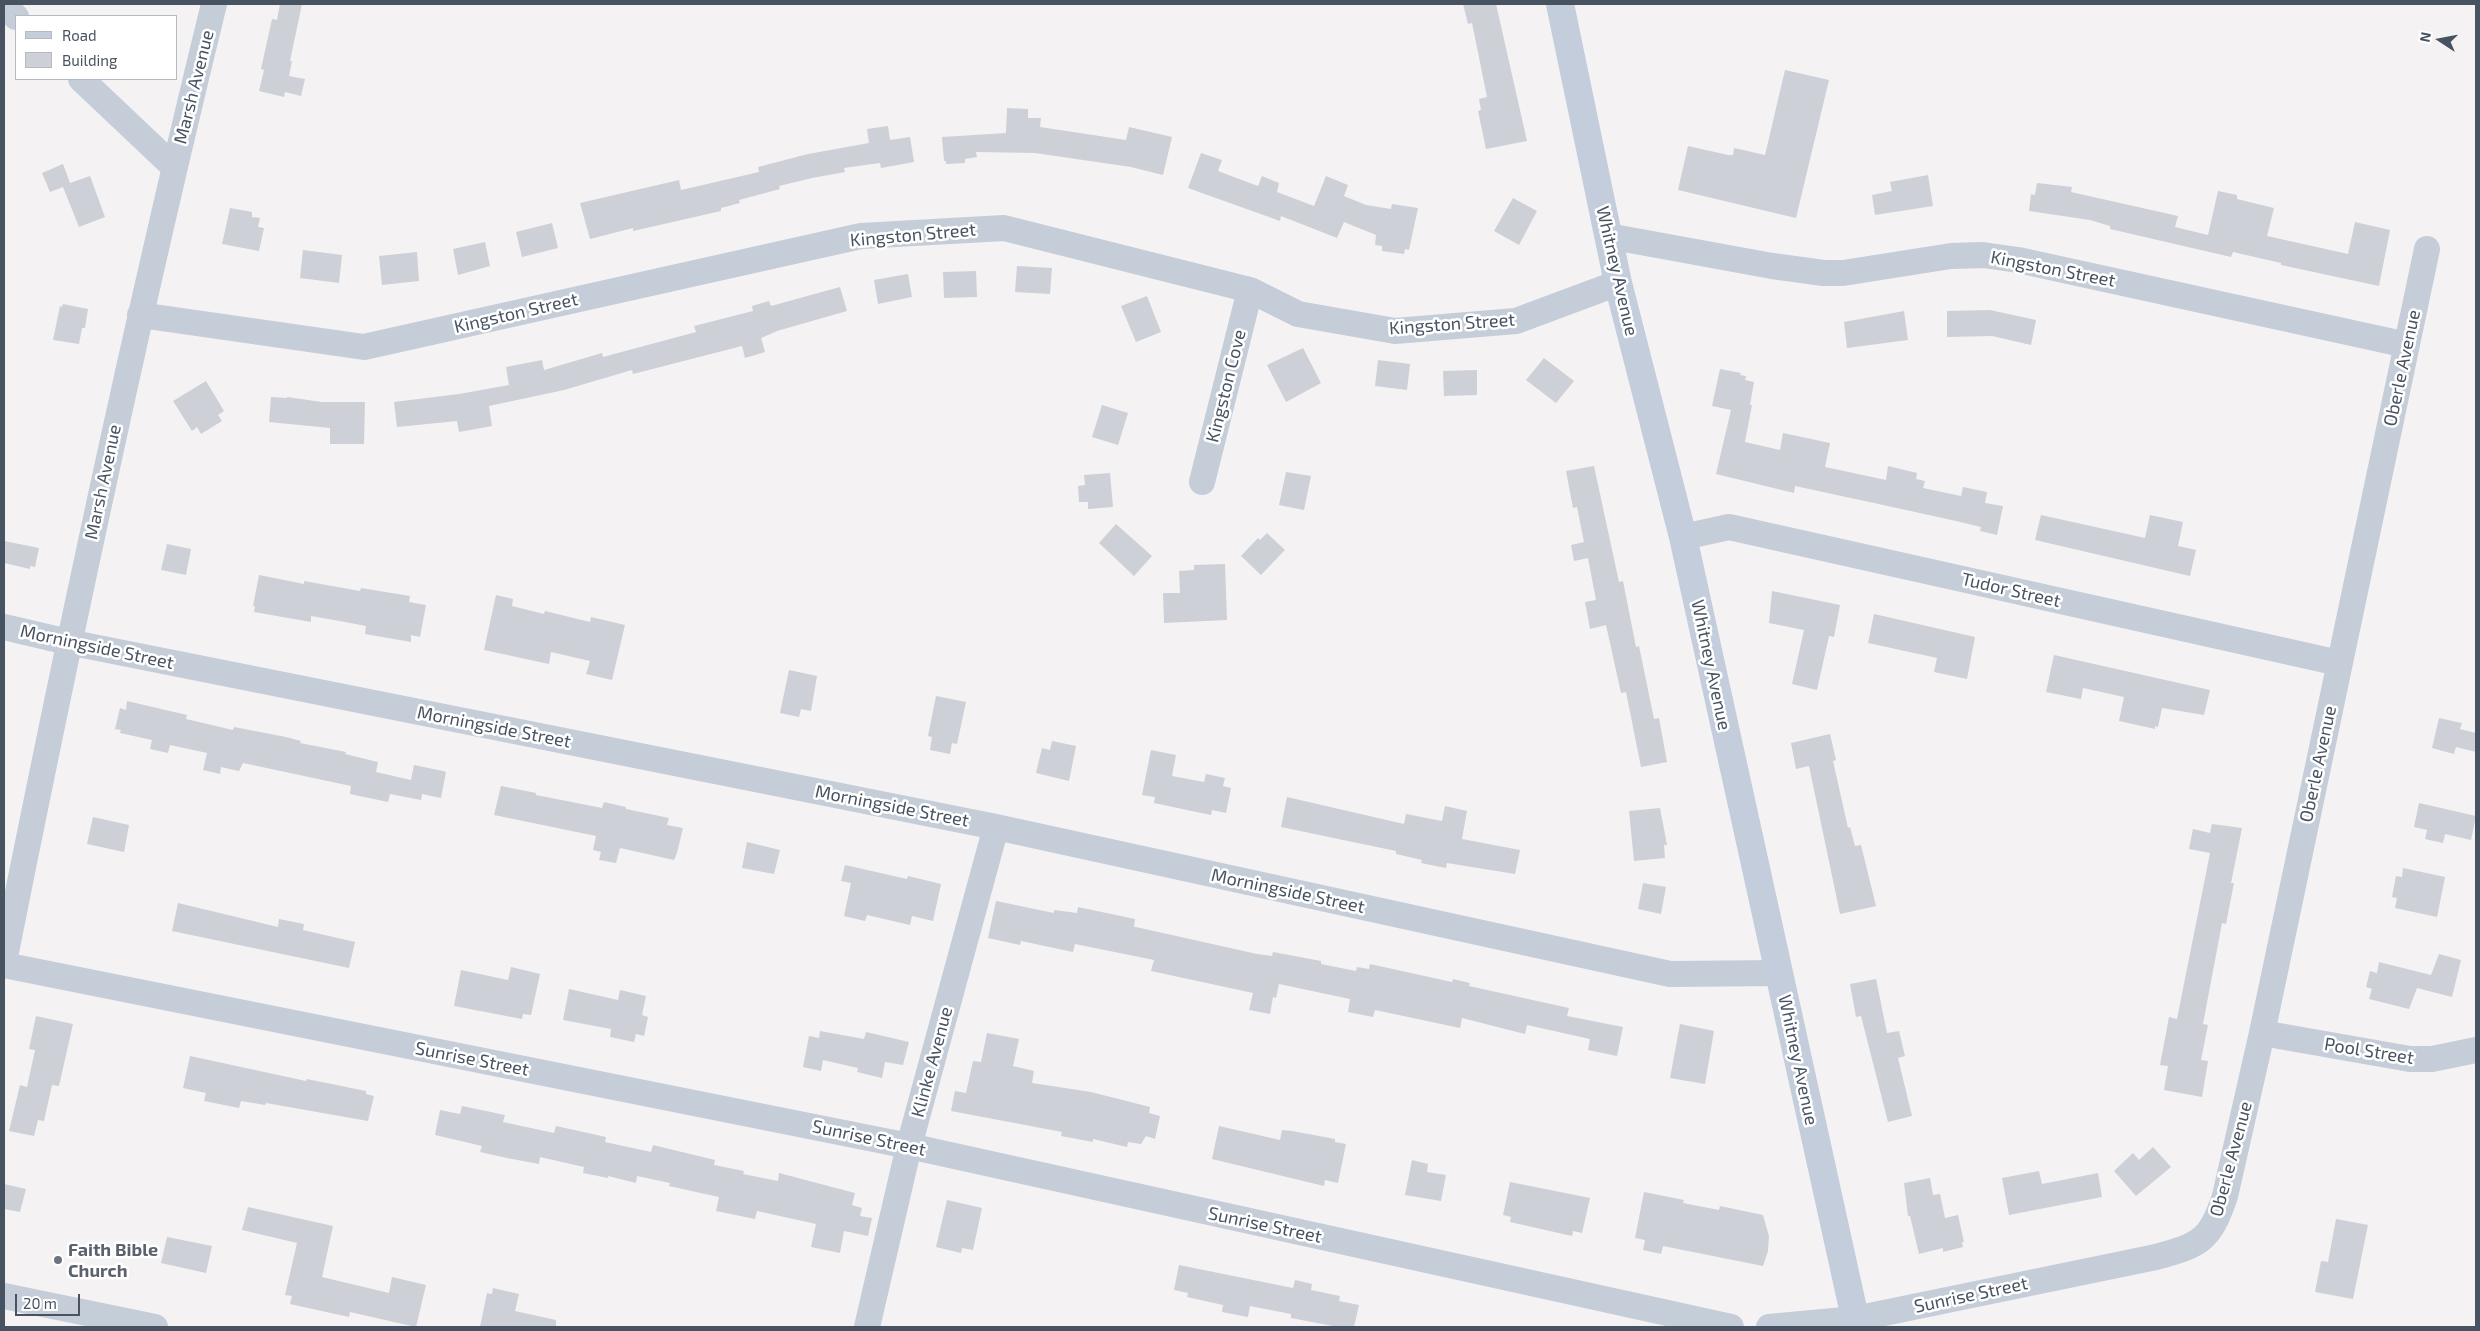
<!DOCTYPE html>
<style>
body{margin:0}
#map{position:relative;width:2480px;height:1331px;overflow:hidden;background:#f4f2f2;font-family:"Exo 2",sans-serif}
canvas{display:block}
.frame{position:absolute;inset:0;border:5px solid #485362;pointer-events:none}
.legend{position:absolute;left:15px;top:15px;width:162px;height:65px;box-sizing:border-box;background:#fff;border:1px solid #b6bac0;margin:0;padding:6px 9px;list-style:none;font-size:15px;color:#485362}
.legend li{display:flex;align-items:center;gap:10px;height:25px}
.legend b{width:25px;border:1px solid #b6bac0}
.north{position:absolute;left:2415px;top:15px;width:50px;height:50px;-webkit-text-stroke:4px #fff;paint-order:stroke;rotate:281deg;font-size:14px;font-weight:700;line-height:20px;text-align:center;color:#485362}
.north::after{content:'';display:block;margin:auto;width:18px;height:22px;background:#485362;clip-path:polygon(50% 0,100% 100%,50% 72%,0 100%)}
.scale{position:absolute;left:15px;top:1294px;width:65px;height:22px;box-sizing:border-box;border:2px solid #485362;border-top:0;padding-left:6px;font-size:15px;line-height:18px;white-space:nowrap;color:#485362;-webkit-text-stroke:4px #fff;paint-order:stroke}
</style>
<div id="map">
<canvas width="2480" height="1331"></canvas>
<div class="frame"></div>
<ul class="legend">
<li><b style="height:6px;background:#c3cddc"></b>Road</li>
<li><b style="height:14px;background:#ced0d8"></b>Building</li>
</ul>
<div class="north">N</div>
<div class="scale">20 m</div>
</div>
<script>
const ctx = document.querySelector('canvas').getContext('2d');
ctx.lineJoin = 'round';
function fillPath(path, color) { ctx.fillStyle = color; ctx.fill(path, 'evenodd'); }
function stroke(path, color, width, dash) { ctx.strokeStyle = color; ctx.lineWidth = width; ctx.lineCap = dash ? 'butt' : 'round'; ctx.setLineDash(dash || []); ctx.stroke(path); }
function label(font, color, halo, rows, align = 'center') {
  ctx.font = font + ' "Exo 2",sans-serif'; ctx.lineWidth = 5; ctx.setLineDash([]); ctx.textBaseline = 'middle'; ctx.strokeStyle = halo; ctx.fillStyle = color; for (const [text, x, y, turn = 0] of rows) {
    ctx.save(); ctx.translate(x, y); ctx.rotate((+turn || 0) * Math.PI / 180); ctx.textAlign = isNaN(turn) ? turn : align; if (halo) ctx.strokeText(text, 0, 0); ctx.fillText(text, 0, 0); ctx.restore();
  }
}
fillPath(new Path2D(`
 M280 4H302L290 61H292L289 76 305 79 301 96 285 92 284 97 259 91 264 70 261 69 272 19 277 20Z
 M1463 4H1496L1527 141 1486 149 1478 111 1481 110 1479 99 1487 97 1472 23 1468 24Z
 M1785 70 1829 80 1796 218 1678 190 1688 146 1728 155H1733L1734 148 1765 155Z
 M1007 108 1028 109V118H1041L1040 127 1126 140 1129 127 1172 137 1163 175 1131 167 1035 153 976 152 977 157 965 159V163L946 164V161H944L942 137 1006 133Z
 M888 126 890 140 910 137 914 162 881 168 880 163 844 168 845 172 812 178 779 186 780 189 739 200 740 203 721 208V211L633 231V228L590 239 580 203 679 180 681 190 759 172 758 167 808 154 869 143 867 129Z
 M1201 153 1222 160 1218 171 1258 186 1262 176 1279 183 1277 192 1314 206 1326 176 1348 185 1344 196 1366 205 1391 209 1392 204 1418 208 1409 250 1405 249 1404 254 1382 251V246L1375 245 1376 235 1344 222 1337 238 1281 216 1280 221 1188 188Z
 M63 164 70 183 90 176 105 217 79 227 63 187 50 192 42 173Z
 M1928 175 1933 206 1875 215 1872 195 1892 191 1890 182Z
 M2037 183 2072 187 2071 192 2178 216 2175 227 2208 235 2218 191 2237 195V199L2274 208 2267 236 2348 254 2355 222 2390 230 2379 286 2281 265V263L2233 252 2231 257 2110 229V226L2090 220 2029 211 2031 194 2035 195Z
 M1513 198 1537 211 1519 245 1494 231Z
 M230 208 252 212V217L260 218 258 227 264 228 259 251 222 244Z
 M552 223 558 248 522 257 516 232Z
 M485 242 490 266 458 275 453 249Z
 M303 250 342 255 339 283 300 278Z
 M417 252 419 281 382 285 379 256Z
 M1017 266 1052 268 1050 294 1015 292Z
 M976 271 977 297 944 298 943 272Z
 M908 274 912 297 878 304 874 280Z
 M840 287 847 311 777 331 761 338 765 352 745 358 742 346 633 374 632 370 564 390 489 406 492 426 459 432 457 421 397 427 394 402 459 394 509 385 506 367 542 360 544 370 602 353 603 357 696 332 694 326 753 311 752 306 769 301 771 306Z
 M1147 296 1161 332 1136 342 1121 306Z
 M63 304 88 309 85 328H82L79 344 53 340 60 306 62 307Z
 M1990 310 2036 320 2031 345 1992 336 1947 337V311Z
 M1904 311 1908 340 1847 348 1844 322Z
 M1303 348 1321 383 1286 402 1267 365Z
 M1544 358 1574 381 1556 403 1526 380Z
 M1378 360 1410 364 1407 390 1375 386Z
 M1720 369 1741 373 1740 375 1746 376 1745 380 1754 382 1750 405H1752L1745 442 1780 450 1783 433 1830 443 1825 467 1886 480 1888 466 1917 473 1916 479 1925 481 1923 488 1961 496 1963 487 1987 492 1985 503 2003 506 1997 535 1980 531 1981 527 1956 521 1874 503 1795 486 1794 493 1716 474 1731 410 1712 406Z
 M1477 370V395L1444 396 1443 371Z
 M206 381 224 411 218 415 222 421 201 434 197 427 192 431 173 401Z
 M271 397 287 398V397L322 402H365L364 444H330V428L269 422Z
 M1102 405 1128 413 1118 445 1092 437Z
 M1594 466 1619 582 1623 581 1636 647 1639 646 1654 719 1659 718 1667 762 1641 767 1626 692 1621 693 1606 625 1590 629 1585 602 1596 600 1588 558 1574 561 1571 545 1584 542 1577 507 1573 508 1566 471Z
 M1286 472 1311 476 1304 510 1279 505Z
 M1110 473 1113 507 1088 509V502H1079L1078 486 1085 485 1084 475Z
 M2041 515 2145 538 2150 515 2183 522 2178 546 2196 550 2190 576 2035 540Z
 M1116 524 1152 556 1134 576 1099 543Z
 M1267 533 1285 550 1261 575 1241 556 1258 538 1260 540Z
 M4 541 39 548 35 567 30 566V569L4 563Z
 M167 544 191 549 186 575 161 570Z
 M1225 564 1227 620 1164 623 1163 593H1180L1179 571 1194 570V565Z
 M259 575 304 584V581L360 591 361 588 410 596 409 602 426 605 420 637 411 635V642L365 634 366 626 345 622 311 616V622L254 612 255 606H253Z
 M1772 591 1840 605 1834 637 1829 636 1817 690 1792 684 1804 630 1769 623Z
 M496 595 513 599 512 606 544 614 545 611 590 622 591 617 625 625 612 680 586 674 590 661 551 652 549 664 484 650Z
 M1874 614 1975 637 1967 679 1934 672 1937 658 1868 643Z
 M2054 655 2210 690 2204 715 2162 708 2158 727 2155 726V729L2119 721 2124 697 2083 688 2081 699 2046 692Z
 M789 670 817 676 811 711 801 709 799 717 780 713Z
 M936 696 966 702 957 744 952 743 950 754 930 750 932 737 928 736Z
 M127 701 187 715 186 719 233 730 234 727 286 737 301 741 300 743 346 752 345 754 378 762 376 772 411 780 414 765 443 771 446 772 441 798 422 794 421 800 390 794 388 802 350 794 351 786 243 763 239 771 221 767 220 774 203 770 207 753 170 745 168 753 150 749 152 740 120 733 121 730 115 729 120 708 126 710Z
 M2439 718 2462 723 2460 729 2476 733V752L2456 747 2454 754 2432 748Z
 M1830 734 1836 760 1833 761 1848 828 1850 827 1855 846 1861 845 1876 906 1840 914 1809 766 1796 769 1791 743Z
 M1052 741 1076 746 1069 781 1036 773 1042 748 1050 750Z
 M1151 750 1176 755 1172 776 1204 782 1206 774 1225 778 1223 786 1231 788 1226 813 1212 810 1211 815 1187 810 1154 803 1155 797 1142 795Z
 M501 786 536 793V795L602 808 604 802 626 807V809L669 818 667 825 683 828 677 853 674 860 620 848 616 863 599 860 601 852 593 850 596 836 494 815Z
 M1287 797 1404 824 1406 814 1442 821 1445 806 1467 811 1462 839 1520 850 1515 874 1447 863 1446 868 1421 863 1422 860 1396 854V851L1281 827Z
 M2419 803 2476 816 2471 840 2445 834 2443 843 2425 839 2427 830 2414 827Z
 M1660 808 1667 845H1664L1665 858 1634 861 1629 811Z
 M93 817 129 825 124 852 87 844Z
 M2212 824 2242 828 2231 883H2234L2226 924 2222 923 2203 1024 2208 1025 2201 1060 2208 1061 2202 1097 2164 1090 2168 1066 2160 1065 2169 1017 2177 1019 2210 853 2189 849 2193 829 2210 833Z
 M747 842 780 850 774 874 742 868Z
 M845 865 907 879 908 876 941 884 933 921 912 916 910 925 867 915 865 921 844 916 851 883 841 881Z
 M2403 868 2445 877 2437 917 2395 908 2397 898 2392 897 2396 876 2402 877Z
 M1643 883 1666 887 1661 914 1638 909Z
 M996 901 1054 913V910L1077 913 1078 907 1135 919 1134 927H1136L1257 954 1272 956 1273 952 1321 961V964L1356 971 1357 967 1369 969 1370 964 1452 982 1453 979 1470 983 1469 986 1569 1008 1567 1016 1623 1027 1617 1056 1588 1050 1590 1039 1527 1025 1525 1034 1462 1018 1460 1028 1375 1010 1373 1017 1348 1012 1350 999 1279 984 1276 998 1273 997 1270 1014 1249 1010 1253 993 1151 971 1154 960 1075 944 1073 952 1021 941 1020 945 988 938Z
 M178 903 278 927 279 919 304 924 303 930 355 942 349 968 172 931Z
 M2439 954 2461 960 2452 997 2417 988 2409 1009 2369 999 2372 989 2366 987 2370 971 2377 973 2379 962 2431 975Z
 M511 967 540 974 531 1015 523 1014 522 1019 454 1006 461 970 508 980Z
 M1876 979 1887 1033 1899 1031 1905 1056 1898 1058 1912 1116 1888 1122 1861 1016 1856 1017 1850 984Z
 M569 989 618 1000 620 990 646 996 642 1015 648 1017 644 1036 636 1034 634 1042 610 1037 611 1029 563 1020Z
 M36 1016 73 1024 59 1086 52 1085 44 1121 38 1120 34 1136 9 1131 20 1085 27 1087 35 1050 29 1049Z
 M1680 1024 1714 1031 1705 1084 1670 1078Z
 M820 1031 864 1039 866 1032 909 1042 903 1065 885 1062 882 1078 857 1072 858 1068 823 1060 821 1071 803 1067 809 1036 819 1038Z
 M987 1033 1019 1039 1013 1066 1034 1071 1032 1083 1091 1092 1150 1107 1149 1113 1160 1116 1155 1139 1146 1136 1141 1144 1128 1142 1127 1147 1093 1139V1142L1061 1136 1062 1132 951 1111 955 1091 966 1093 973 1061 981 1062Z
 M190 1056 306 1081 307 1079 366 1091V1094L374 1096 368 1121 266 1103 265 1105 241 1101 239 1108 204 1101 206 1093 183 1088Z
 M462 1106 505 1115 503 1122 554 1133 556 1126 606 1137 605 1142 651 1152 653 1145 715 1160 714 1165 744 1171 743 1174 778 1181 779 1173 855 1193 852 1205 862 1208 860 1216 872 1218 868 1236 844 1231 840 1253 811 1247 816 1224 757 1211 755 1219 716 1211 719 1197 669 1186 670 1183 637 1176 636 1183 608 1176V1178L583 1173 584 1167 540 1157 539 1164 507 1158 480 1152 482 1146 435 1135 440 1110 460 1114Z
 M1219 1126 1280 1140 1282 1130 1292 1131 1335 1139V1142L1346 1144 1338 1183 1325 1180 1324 1186 1212 1159Z
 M2153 1147 2171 1167 2136 1196 2114 1171 2133 1153 2139 1160Z
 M1412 1160 1428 1164 1427 1172 1446 1175 1441 1201 1405 1195Z
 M2039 1171 2042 1184 2098 1173 2102 1197 2009 1215 2002 1178Z
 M1930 1178 1933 1195 1940 1194 1945 1218 1958 1215 1964 1242H1962L1963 1247 1943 1252V1248L1919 1254 1910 1216H1908L1904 1183Z
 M1510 1182 1590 1198 1582 1233 1573 1231 1572 1236 1510 1222 1511 1217 1503 1215Z
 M4 1184 26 1189 20 1212 4 1209Z
 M1644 1192 1684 1200 1683 1203 1719 1210 1720 1206 1763 1215 1769 1236 1768 1251 1763 1266 1663 1246 1661 1254 1643 1250 1645 1240 1635 1238Z
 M947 1200 982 1208 973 1250 962 1248 961 1253 936 1247Z
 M248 1207 333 1226 322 1277 389 1293 392 1277 426 1285 416 1327 350 1312 349 1317 290 1304 292 1296 285 1295 297 1243 242 1230Z
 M2336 1219 2368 1225 2353 1299 2315 1292 2321 1261 2328 1262Z
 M167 1237 212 1246 206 1273 161 1263Z
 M1179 1265 1293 1288 1295 1280 1312 1284 1311 1290 1340 1296 1339 1301 1359 1305 1354 1327H1338L1291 1318V1314L1250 1306 1248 1317 1222 1312 1223 1305 1187 1297 1188 1293 1174 1290Z
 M493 1288 519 1294 515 1311 556 1320V1327H480L487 1293 492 1294Z`), '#ced0d8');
stroke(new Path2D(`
 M4 5 16 17
 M81 79 174 167
 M1608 236 1772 266 1824 273H1843L1951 256 1983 255 2018 260 2407 345
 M140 315 364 347 861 236 1004 228 1250 290 1298 314 1395 331 1516 321 1618 283
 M1202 482 1250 290
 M1683 537 1729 527 2339 663
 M4 627 68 642 996 827 1670 974 1779 973
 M4 962C68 641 136 322 214 4
 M4 965 909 1146 1731 1327
 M2262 1033 2410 1059H2432L2476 1050
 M4 1296 155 1327
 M867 1327 909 1146 996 827
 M1769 1327 1855 1319 2156 1257C2200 1245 2210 1241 2225 1196L2262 1033 2427 249`), '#c5cdd8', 26);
stroke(new Path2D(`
 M1560 4 1618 283 1683 537 1857 1327`), '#c3cddc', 28);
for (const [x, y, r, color] of [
 [58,1260,5,"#6b7280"]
]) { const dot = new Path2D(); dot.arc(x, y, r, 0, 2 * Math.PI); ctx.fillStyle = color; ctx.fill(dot); stroke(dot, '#fff', 2); }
label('18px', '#485362', '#fff', [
 ["Marsh Avenue",194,87,-76],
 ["Kingston Street",913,235,-5],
 ["Kingston Street",2053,269,11],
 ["Whitney Avenue",1617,271,77],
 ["Kingston Street",516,313,-13],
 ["Kingston Street",1452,324,-4],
 ["Oberle Avenue",2402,368,-78],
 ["Kingston Cove",1226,386,-76],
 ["Marsh Avenue",103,482,-78],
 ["Tudor Street",2011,590,13],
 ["Morningside Street",97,647,12],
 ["Whitney Avenue",1711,665,78],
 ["Morningside Street",494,727,11],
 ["Oberle Avenue",2318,764,-78],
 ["Morningside Street",892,806,11],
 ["Morningside Street",1288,891,12],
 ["Pool Street",2369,1051,9],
 ["Sunrise Street",472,1059,11],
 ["Whitney Avenue",1798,1060,78],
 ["Klinke Avenue",932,1062,-75],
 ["Sunrise Street",869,1138,12],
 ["Oberle Avenue",2231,1159,-75],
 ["Sunrise Street",1265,1225,12],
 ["Sunrise Street",1971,1295,-12]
]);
label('bold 18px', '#5b616d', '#fff', [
 ["Faith Bible",68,1250],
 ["Church",68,1271]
], 'left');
</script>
